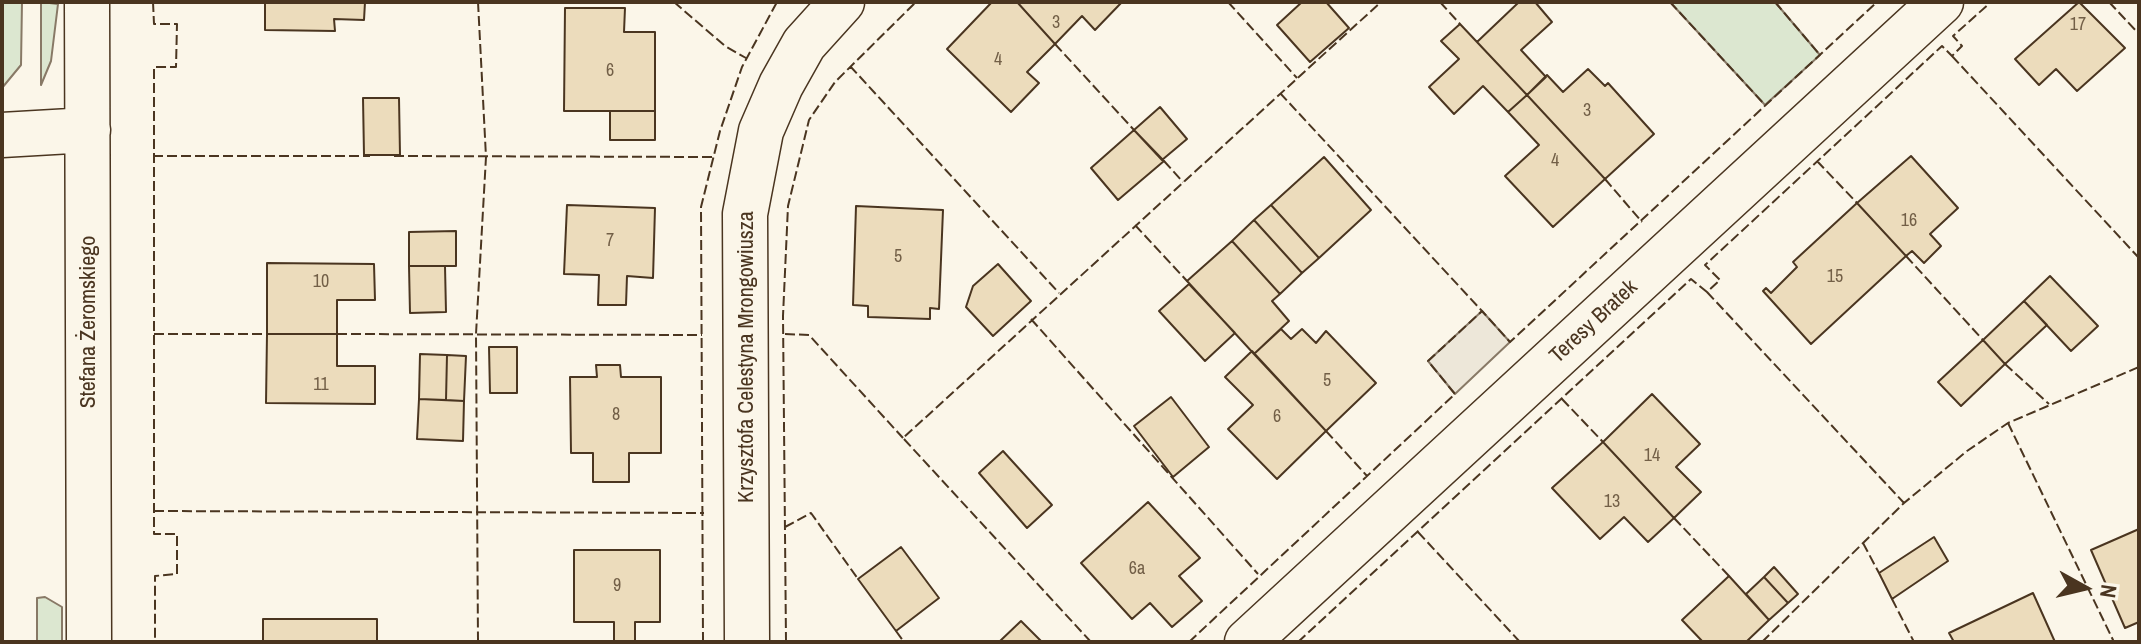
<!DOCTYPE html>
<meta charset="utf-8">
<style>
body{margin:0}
#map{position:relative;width:2141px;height:644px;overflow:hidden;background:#fbf6e9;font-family:"Archivo Narrow",sans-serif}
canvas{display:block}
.frame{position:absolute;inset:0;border:4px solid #4a3520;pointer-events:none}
.north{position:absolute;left:2045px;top:548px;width:80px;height:80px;-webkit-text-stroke:6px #fbf6e9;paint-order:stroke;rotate:98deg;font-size:22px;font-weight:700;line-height:32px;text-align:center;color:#4a3520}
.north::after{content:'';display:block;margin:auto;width:28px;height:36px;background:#4a3520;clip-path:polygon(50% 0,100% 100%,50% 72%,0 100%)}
</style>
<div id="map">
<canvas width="2141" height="644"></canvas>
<div class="frame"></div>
<div class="north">N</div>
</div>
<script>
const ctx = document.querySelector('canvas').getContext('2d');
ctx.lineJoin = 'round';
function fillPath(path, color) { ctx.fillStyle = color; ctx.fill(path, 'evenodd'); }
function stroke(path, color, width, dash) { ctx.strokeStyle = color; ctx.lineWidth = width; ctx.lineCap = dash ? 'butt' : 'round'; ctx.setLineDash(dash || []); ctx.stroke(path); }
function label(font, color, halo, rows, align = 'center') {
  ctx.font = font + ' "Archivo Narrow",sans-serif'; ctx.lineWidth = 6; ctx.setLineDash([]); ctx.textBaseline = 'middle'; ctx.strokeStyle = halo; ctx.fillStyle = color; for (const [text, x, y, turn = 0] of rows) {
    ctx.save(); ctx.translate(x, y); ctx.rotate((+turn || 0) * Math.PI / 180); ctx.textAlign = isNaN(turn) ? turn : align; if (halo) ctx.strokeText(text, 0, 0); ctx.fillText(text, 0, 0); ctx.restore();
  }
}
const green = new Path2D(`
 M2 2H22L21 65 2 88Z
 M41 2 58 4 51 61 41 85Z
 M1670 2H1775L1820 55 1765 105Z
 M45 597 62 607V642H37V598Z`);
fillPath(green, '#dce7d0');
stroke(green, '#887966', 2);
const parking = new Path2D(`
 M1482 311 1510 342 1455 394 1428 361Z`);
fillPath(parking, '#ede7d9');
stroke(parking, '#887966', 2);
const building = new Path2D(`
 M265 2H365L364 20 334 19 335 31 265 30Z
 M992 2H1017L1055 44 1027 72 1039 83 1011 112 947 49Z
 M1017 2H1122L1095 30 1082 16 1055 44Z
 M1302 2H1326L1349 28 1310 62 1277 25Z
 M1519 2H1535L1552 22 1521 50 1546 77 1527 95 1477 42Z
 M2079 2 2125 48 2077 91 2056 69 2039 85 2015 59Z
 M565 8H625L624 32H655V111H564Z
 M1460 24 1527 95 1508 112 1483 86 1454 114 1429 87 1459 59 1441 41Z
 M1588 69 1605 86 1608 83 1654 134 1605 179 1527 95 1547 75 1563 92Z
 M1527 95 1605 179 1553 227 1505 176 1539 145 1508 112Z
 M363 98H399L400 155H364Z
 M1160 107 1187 139 1162 160 1134 130Z
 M610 111H655V140H610Z
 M1134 130 1164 161 1118 200 1091 168Z
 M1911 156 1958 208 1930 234 1941 246 1924 263 1912 251 1906 256 1857 203Z
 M1324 157 1371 210 1319 258 1271 205Z
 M1857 203 1906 256 1811 344 1763 291 1766 288 1771 293 1797 267 1793 262Z
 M567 205 655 208 653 278 627 276 626 305H598L599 275 564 274Z
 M1271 205 1319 258 1302 273 1254 220Z
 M856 206 943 210 939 309 930 308V319L868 317V306L853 305Z
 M1254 220 1302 273 1280 294 1232 241Z
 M456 231V266H409V232Z
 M1232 241 1280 294 1272 301 1289 321 1254 354 1187 281Z
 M267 263 374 264 375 300H337V334H267Z
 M998 264 1031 301 993 336 966 307 973 286Z
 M409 266H445L446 312 410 313Z
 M2050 276 2098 326 2071 351 2024 301Z
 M1189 284 1235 333 1205 361 1159 311Z
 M2024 301 2047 325 2005 364 1983 340Z
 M1281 329 1291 339 1302 329 1316 343 1326 331 1376 383 1326 431 1254 354Z
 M267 334H337V366H375V404L266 403Z
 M1983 340 2005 364 1961 406 1938 382Z
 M489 347H517V393H490Z
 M1252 351 1326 431 1277 479 1228 429 1253 405 1225 377Z
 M420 354 447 355 446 400 419 399Z
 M447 355 466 356 464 401 446 400Z
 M596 365H620L621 377H661V453H629V482H593V453H571L570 377H597Z
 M1652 394 1700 444 1676 467 1701 492 1674 518 1603 442Z
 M1171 397 1209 447 1173 477 1134 426Z
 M419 399 464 401 463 441 417 439Z
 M1603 442 1674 518 1648 542 1624 517 1600 539 1552 488Z
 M1003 451 1052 505 1027 528 979 473Z
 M1148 502 1200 558 1179 576 1202 601 1172 627 1150 603 1132 619 1081 563Z
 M2139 529V622L2125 628 2091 550Z
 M1934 537 1948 561 1892 599 1879 573Z
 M901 547 939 598 896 631 858 579Z
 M574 550H660V622H635V642H614V622H574Z
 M1774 567 1798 594 1788 603 1764 577Z
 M1729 576 1769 620 1746 642H1703L1682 620Z
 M1764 577 1788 603 1769 620 1746 594Z
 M2033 593 2055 642H1954L1949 633Z
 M263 619H377V642H263Z
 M1021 621 1042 642H999Z`);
fillPath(building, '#ecdcbc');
stroke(building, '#4a3520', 2);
const minor = new Path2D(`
 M87 2 89 642
 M2 135 88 130
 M747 642 745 214 761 131 781 85 804 44 842 2
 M1247 642 1941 2`);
stroke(minor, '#4a3520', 47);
stroke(minor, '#fbf6e9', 44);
stroke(new Path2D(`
 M153 2 154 24H177L176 67H154V534H177V574L155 576V642
 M478 2 486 157 476 334 478 642
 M674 2 725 46 746 58
 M1228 2 1297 78
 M1440 2 1460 24
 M1670 2 1765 105
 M1775 2 1820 55
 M2109 2 2139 34
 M1055 44 1134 130
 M1952 56 2139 258
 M850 66 1059 293
 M1280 93 1482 311
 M153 156H370
 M394 156 714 157
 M1164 161 1183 182
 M1817 161 1857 203
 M1605 179 1642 222
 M1135 225 1187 281
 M1906 256 1983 340
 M1707 292 1904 503
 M1031 319 1258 574
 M154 334H267
 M337 334 702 335
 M785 334 809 335 903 438
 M2005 364 2049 404
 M1562 399 1603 442
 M2008 423 2114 642
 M1326 431 1367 476
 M154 511 704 513
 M1674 518 1729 576
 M785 527 811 513 858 579
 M1418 532 1520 642
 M1863 543 1879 573
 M1892 599 1914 642
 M896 631 904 642
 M703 642 701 207 720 131 742 67 777 2
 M786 642 783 316 788 206 809 120 835 82 916 2
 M1091 642 903 438 1381 2
 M1189 642 1455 394 1428 361 1482 311 1510 342 1877 2
 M1298 642 1691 279 1707 292 1720 280 1705 265 1942 46 1952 56 1962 46 1953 36 1991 2
 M1762 642 1904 503 1967 451 2008 423 2139 367`), '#4a3520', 2, [10, 4]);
label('18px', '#725f47', null, [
 ["3",1056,23],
 ["17",2078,25],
 ["4",998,60],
 ["6",610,71],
 ["3",1587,111],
 ["4",1555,161],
 ["16",1909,221],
 ["7",610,241],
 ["5",898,257],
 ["15",1835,277],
 ["10",321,282],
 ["5",1327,381],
 ["11",321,385],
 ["8",616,415],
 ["6",1277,417],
 ["14",1652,456],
 ["13",1612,502],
 ["6a",1137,569],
 ["9",617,586]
]);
label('22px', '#4a3520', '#fbf6e9', [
 ["Stefana Żeromskiego",89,322,-90],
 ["Teresy Bratek",1594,322,-43],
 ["Krzysztofa Celestyna Mrongowiusza",747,357,-90]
]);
</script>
